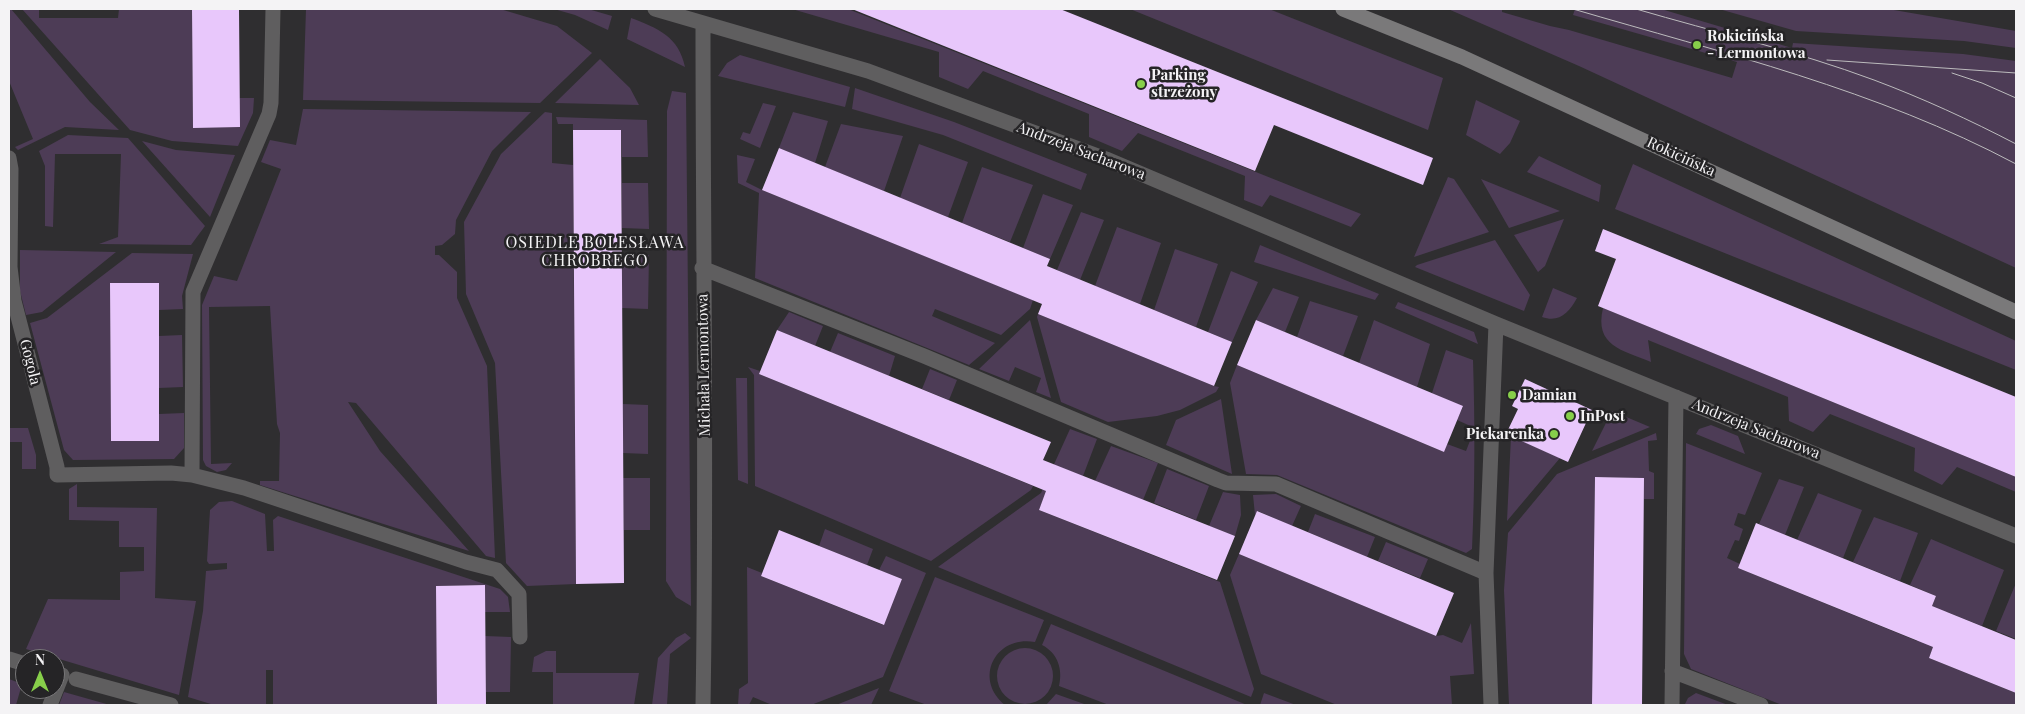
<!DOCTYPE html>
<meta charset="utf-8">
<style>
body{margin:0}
#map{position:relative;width:2025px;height:714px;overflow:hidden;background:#2f2e30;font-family:"Playfair Display",serif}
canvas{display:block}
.frame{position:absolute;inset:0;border:10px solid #f4f3f5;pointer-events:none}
.north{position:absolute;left:15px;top:649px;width:50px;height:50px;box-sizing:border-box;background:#252426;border:1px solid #787779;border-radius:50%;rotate:0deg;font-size:14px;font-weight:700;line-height:20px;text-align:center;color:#f4f3f5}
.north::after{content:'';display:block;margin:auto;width:18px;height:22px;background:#87cf4a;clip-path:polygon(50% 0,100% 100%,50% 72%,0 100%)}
</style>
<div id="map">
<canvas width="2025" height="714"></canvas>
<div class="frame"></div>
<div class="north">N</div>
</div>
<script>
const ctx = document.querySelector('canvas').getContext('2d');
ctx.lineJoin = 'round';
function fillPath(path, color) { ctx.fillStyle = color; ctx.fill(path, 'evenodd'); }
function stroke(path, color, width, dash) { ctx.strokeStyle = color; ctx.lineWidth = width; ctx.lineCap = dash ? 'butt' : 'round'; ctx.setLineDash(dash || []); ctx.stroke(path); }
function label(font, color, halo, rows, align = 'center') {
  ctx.font = font + ' "Playfair Display",serif'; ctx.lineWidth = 5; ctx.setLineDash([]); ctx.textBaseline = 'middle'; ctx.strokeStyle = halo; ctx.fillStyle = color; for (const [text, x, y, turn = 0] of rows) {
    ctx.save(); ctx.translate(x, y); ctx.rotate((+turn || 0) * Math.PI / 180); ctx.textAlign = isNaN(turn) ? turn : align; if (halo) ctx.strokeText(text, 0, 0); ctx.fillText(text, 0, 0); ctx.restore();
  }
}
fillPath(new Path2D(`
 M9 9H11L90 102 119 130 65 127 18 150 15 147 33 139 9 81Z
 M22 9H39V18H118L119 9H192L193 127 240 98H254L253 113 238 146 172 141 130 130Z
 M306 9H500L557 26 592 53 540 103 303 100Z
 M554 9H588L612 16 608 30 575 15Z
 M792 9H848L1361 214 1351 227 1270 195 1262 207 1244 200 1245 176 1138 133 1122 151 1089 137V114L983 71 968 89 939 77V52Z
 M1130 9H1269L1443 78 1428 130Z
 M1448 9H1502V12L1550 26 1569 30 1732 78 1737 62 1573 15 1575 9H1661L1792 48 1793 43 1963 54 2016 61V268L1579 66Z
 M1719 9H1888L2016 31V48L1964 41 1796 31Z
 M631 18C658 28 679 37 685 67L627 39Z
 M740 55 850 87 845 107 718 76 727 63Z
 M600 59 630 88 639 105 555 103Z
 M855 88 954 122 1087 174 1081 190 943 135 852 109Z
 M672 91 686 93 691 606 676 597 666 581 667 111Z
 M1476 100 1520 121 1510 143 1500 154 1466 135Z
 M763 103 776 106 760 148 740 139 743 132 750 134Z
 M303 109 531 112 492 151 456 220 455 234 442 245 435 246V255H439L457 272V298L487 366 495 558 486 556 356 403 348 402 380 451 469 551 260 485V481H279L280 433 277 424 270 306 209 307 211 464 232 463 226 470 217 472 206 466 203 460 202 305 214 276 237 281 281 169 261 162 270 140 296 145Z
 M545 112 552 113V163L573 165 576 584 527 586 506 563 495 363 466 294 464 222 501 154Z
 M793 112 828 121 815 163 779 148Z
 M556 117 647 120 648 157H622L621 130H573V124H558Z
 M841 124 903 136 884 191 825 167Z
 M68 135 128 138 205 226 191 245 99 244 118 237 121 154H55L53 227 45 226V166L39 151Z
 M142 141 176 150 235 155 210 217Z
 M919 144 968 162 948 217 900 198Z
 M737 155 755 159 746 182 762 190 1033 300 1030 309 1001 335 935 309 932 316 995 343 969 365 755 278 759 193 738 183Z
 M1539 156 1601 185 1599 202 1527 172Z
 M1633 164 2016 341V370L1615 209Z
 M982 167 1033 185 1010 242 962 223Z
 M1448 177 1454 179 1489 232 1414 257Z
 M1481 179 1560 211 1509 228Z
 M622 183H648L649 229 622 228Z
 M1043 194 1073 205 1050 259 1023 248Z
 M1081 212 1104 220 1080 280 1057 270Z
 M1564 219 1545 266 1538 272 1514 235Z
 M1117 227 1161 243 1140 304 1095 286Z
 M1495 240 1530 295 1524 311 1415 267 1417 265Z
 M1260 245 1379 294 1375 300 1254 262Z
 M1175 249 1218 264 1196 327 1154 310Z
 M20 250 116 252 42 312 26 315 20 291Z
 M132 253 193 254 182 296 183 309 159 310V283H110L111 441H159V414L184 413V448L174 459 73 460 64 450 30 323 47 318Z
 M622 255H649L648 309 622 308Z
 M1231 271 1258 282 1232 342 1208 332Z
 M1273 288 1299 297 1285 332 1256 320Z
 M1553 288 1577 298C1569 313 1559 323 1542 317Z
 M1310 301 1358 316 1343 356 1297 337Z
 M1398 302 1474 332 1478 344 1395 308Z
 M1603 308 2016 477V492L1957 467 1942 485 1914 471 1915 448 1830 414 1813 432 1789 421 1788 397 1648 340 1651 362C1622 350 1594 346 1603 308Z
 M789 312 823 326 815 346 777 330Z
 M1038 314 1214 386 1219 387 1216 392 1180 410 1157 416 1108 422 1061 402 1037 317Z
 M1030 320 1051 398 1036 392 1041 378 1015 367 1009 381 979 369Z
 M1374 320 1430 344 1417 387 1359 363Z
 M838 333 895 356 889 376 830 352Z
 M182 335 183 387 159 388V336Z
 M1446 350 1473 360C1475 423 1475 485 1472 549L1466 553 1277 475 1246 474 1230 383 1237 365 1444 452 1447 444 1466 451 1475 428 1457 420 1463 407 1432 393Z
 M748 367 760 371 759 374 1033 486 1031 490 931 561 755 486 754 375Z
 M930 369 957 380 949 400 922 389Z
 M736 378H747L748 484 738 480Z
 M1221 399 1232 474 1166 445 1176 420Z
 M623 404 648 405V454L623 453Z
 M1612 411 1650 427 1592 451Z
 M1711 425 1738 436 1745 454 1696 434 1699 429Z
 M9 428H28L36 455V469H22V442H9Z
 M1070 429 1097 439 1083 476 1057 466 1039 510 1220 582 1254 689 1251 697 938 567 1041 493Z
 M1656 433 1657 440 1648 441 1649 471 1654 473V499H1644V478L1595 477 1592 705H1509L1504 590 1508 533 1557 474Z
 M1511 436 1560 458 1507 521Z
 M1686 443 1762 473 1745 515 1738 513 1734 525 1743 529 1739 541 1735 540 1727 558 1740 564 1738 568 1917 641 1936 596 1910 585 1931 539 2004 570 1982 626 1947 612 1929 658 2016 693V705H1782L1691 669 1684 654Z
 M1111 446 1158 463 1143 500 1095 481Z
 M1167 469 1209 486 1196 520 1154 503Z
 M623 478H650V530H624Z
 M1779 479 1804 487 1785 535 1759 524Z
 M77 484V507L157 508 155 598 196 601 179 695 26 649 48 599 120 600V572L144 571V547H119V521L69 520V489Z
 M1223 492 1240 495 1241 515 1235 536 1209 526Z
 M1818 493 1862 510 1843 558 1797 540Z
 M1276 494 1301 506 1292 526 1258 511 1255 515 1253 495Z
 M232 501 265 514 267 551H274L273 520 278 516 500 589 508 597 510 612H485V585L437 586V705H273V670H266V705H214L188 697 203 611 206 571 227 569V563L209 564 207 561 210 510 219 502Z
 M1315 514 1375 537 1367 557 1308 532Z
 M1874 517 1918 533 1900 581 1853 562Z
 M825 529 873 549 867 565 819 546Z
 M1386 542 1428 559 1420 578 1378 561Z
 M1239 554 1436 636 1443 635 1462 643 1471 623 1474 674 1450 676 1452 705H1337L1261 674 1230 575Z
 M886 556 926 573 883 677 811 705H772L753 697 749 705H738L739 689 748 683 747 567 762 573 761 576 883 625 902 579 879 570Z
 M935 577 1044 620 1035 642C995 635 973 679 1005 705H927L889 691Z
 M2016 583V639L1996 631Z
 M1051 624 1247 705H1109L1059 686C1063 670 1058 653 1042 645Z
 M685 633 691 638 670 654 667 705H652L658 658 676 638Z
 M485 636 511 637 510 692H486Z
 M997 676a28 28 0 1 1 56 0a28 28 0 1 1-56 0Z
 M546 651H556V673H639L634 705H553V672H532L534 657Z
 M9 679 22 684 16 705H9Z
 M879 688 871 705H836Z
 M64 692 110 705H59Z
 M1264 693 1296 705H1260Z
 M1696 693 1728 705 1685 704 1688 698Z
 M1056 694 1087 705H1046Z`), '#4d3c56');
fillPath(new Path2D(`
 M192 9H239L240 127 193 128Z
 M852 9H1060L1433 158 1423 185 1274 125 1255 171Z
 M573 130H621L624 583 576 584Z
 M779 148 1050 259 1047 266 1232 342 1214 386 1038 314 1042 304 762 190Z
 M1603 229 2016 397V477L1598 306 1616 259 1595 251Z
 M110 283H159V441H111Z
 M1256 320 1463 406 1444 452 1237 365Z
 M777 330 1051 442 1043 460 1235 536 1217 580 1039 510 1046 491 759 374Z
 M1525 379 1592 410 1568 462 1506 434 1518 409 1512 406Z
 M1595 477 1644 478 1642 705H1592Z
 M1257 511 1454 593 1436 636 1239 554Z
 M1756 523 1936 596 1932 606 2016 640V693L1929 658 1933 647 1738 568Z
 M779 530 902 579 884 625 761 576Z
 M485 585 486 705H437L436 586Z`), '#e8c7fb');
stroke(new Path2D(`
 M9 659 25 664
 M50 705 62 675`), '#5f5e5f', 15);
stroke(new Path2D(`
 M76 679 171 705`), '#5f5e5f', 15);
stroke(new Path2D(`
 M655 9 868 71 1106 159 1496 324 2016 536
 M703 24C703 251 707 478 703 705
 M9 158 11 169 10 267 14 301 57 467V475L171 473 192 475 244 488 466 562 497 570 519 594 520 637
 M702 268 924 356 1218 480 1226 483 1276 484 1486 573
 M192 475 193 292 269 114 271 103 273 9
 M1672 671 1761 705
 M1491 705 1486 573 1496 324
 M1672 705 1676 397`), '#5f5e5f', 15);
stroke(new Path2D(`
 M1343 9 1462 57 2016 312`), '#7a797a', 15);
stroke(new Path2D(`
 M1573 9C1723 53 1877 90 2016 164
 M1636 9C1715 32 1796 51 1874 80 1922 98 1970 120 2016 144
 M1827 60 2016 73
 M1952 73 1982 83 2016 98`), '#bcbbbd', 1);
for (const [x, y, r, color] of [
 [1697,45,5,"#87cf4a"],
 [1141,84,5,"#87cf4a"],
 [1512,395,5,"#87cf4a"],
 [1570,416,5,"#87cf4a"],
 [1554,434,5,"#87cf4a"]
]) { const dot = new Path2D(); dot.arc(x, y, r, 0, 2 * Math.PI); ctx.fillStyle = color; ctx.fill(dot); stroke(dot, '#252426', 2); }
label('bold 15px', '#f4f3f5', '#252426', [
 ["Rokicińska",1707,36],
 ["- Lermontowa",1707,53],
 ["Parking",1151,75],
 ["strzeżony",1151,92],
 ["Damian",1522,395],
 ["InPost",1580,416],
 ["Piekarenka",1544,434,"right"]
], 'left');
label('15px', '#f4f3f5', '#252426', [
 ["Andrzeja Sacharowa",1081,151,21],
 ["Rokicińska",1681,157,25],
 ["Gogola",30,362,76],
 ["Michała Lermontowa",704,365,-91],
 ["Andrzeja Sacharowa",1756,429,22]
]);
ctx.letterSpacing = '1px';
label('16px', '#f4f3f5', '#252426', [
 ["OSIEDLE BOLESŁAWA",595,243],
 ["CHROBREGO",595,261]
]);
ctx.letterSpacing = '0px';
</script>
